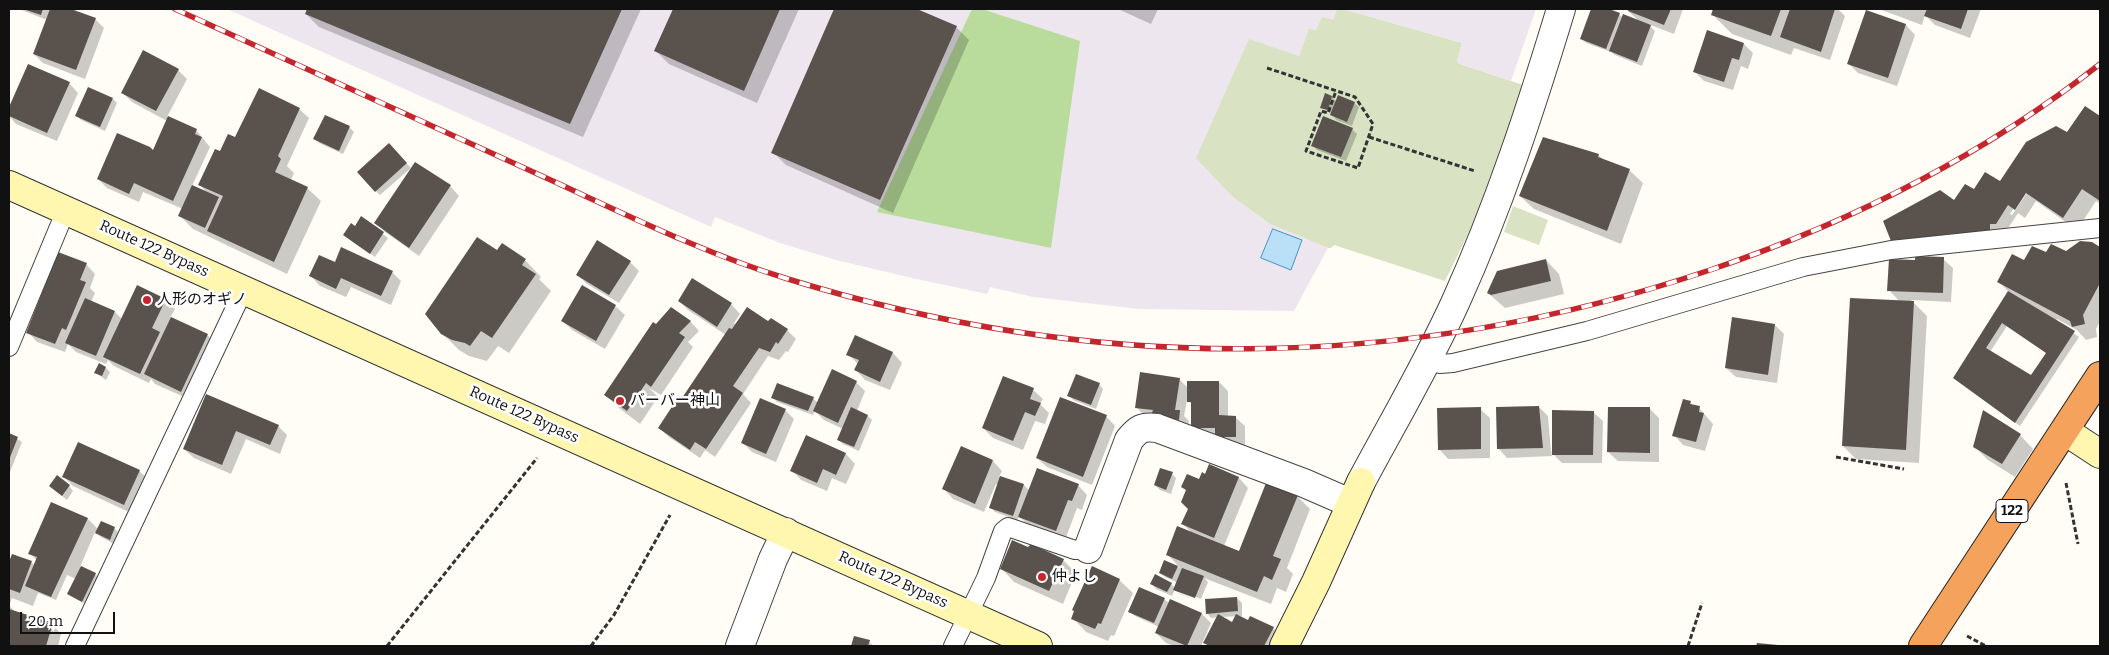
<!DOCTYPE html>
<meta charset="utf-8">
<style>
body{margin:0}
#map{position:relative;width:2109px;height:655px;overflow:hidden;background:#fffdf5;font-family:Bitter,serif}
canvas{display:block}
.frame{position:absolute;inset:0;border:10px solid #111;pointer-events:none}
.scale{position:absolute;left:20px;top:612px;width:95px;height:22px;box-sizing:border-box;border:2px solid #111;border-top:0;padding-left:6px;font-size:15px;line-height:18px;white-space:nowrap;color:#111;-webkit-text-stroke:4px #fff;paint-order:stroke}
</style>
<div id="map">
<canvas width="2109" height="655"></canvas>
<div class="frame"></div>
<div class="scale">20 m</div>
</div>
<script>
const ctx = document.querySelector('canvas').getContext('2d');
ctx.lineJoin = 'round';
function fillPath(path, color) { ctx.fillStyle = color; ctx.fill(path, 'evenodd'); }
function stroke(path, color, width, dash) { ctx.strokeStyle = color; ctx.lineWidth = width; ctx.lineCap = dash ? 'butt' : 'round'; ctx.setLineDash(dash || []); ctx.stroke(path); }
function label(font, color, halo, rows, align = 'center') {
  ctx.font = font + ' Bitter,"Noto Sans JP",serif'; ctx.lineWidth = 5; ctx.setLineDash([]); ctx.textBaseline = 'middle'; ctx.strokeStyle = halo; ctx.fillStyle = color; for (const [text, x, y, turn = 0] of rows) {
    ctx.save(); ctx.translate(x, y); ctx.rotate((+turn || 0) * Math.PI / 180); ctx.textAlign = isNaN(turn) ? turn : align; if (halo) ctx.strokeText(text, 0, 0); ctx.fillText(text, 0, 0); ctx.restore();
  }
}
fillPath(new Path2D(`
 M227 9H1337L1333 20 1316 30 1309 28 1299 56 1234 198 1270 224 1328 248 1294 311 1139 309 1033 297 990 287 987 294 912 278 836 260 780 243 715 217 711 227Z
 M1343 9H1536L1511 81 1460 64 1457 61 1462 43Z`), '#eee6ef');
fillPath(new Path2D(`
 M972 9H982L1080 41 1051 248 877 212Z`), '#b9dc9c');
fillPath(new Path2D(`
 M1337 9H1343L1462 43 1457 61 1460 64 1523 85 1486 197 1445 281 1334 245 1331 248H1328L1270 224 1234 198 1196 158 1249 39 1299 56 1309 28 1316 30 1322 17 1333 20Z
 M1513 206 1548 220 1539 245 1504 232Z`), '#d9e3c4');
const water = new Path2D(`
 M1273 229 1302 240 1291 270 1261 258Z`);
fillPath(water, '#b9e0f7');
stroke(water, '#3f96cf', 1);
fillPath(new Path2D(`
 M19 9H68L95 19 104 28 85 79 43 63 34 54 47 20Z
 M308 9H641L583 137 319 27 306 14Z
 M674 9H799L757 103 669 64 656 51Z
 M836 9H914L956 27 969 40 893 213 786 165 773 152Z
 M1118 9H1158L1151 24Z
 M1592 9H1606L1619 14 1623 18 1641 23 1626 9H1683L1674 34 1648 24 1655 31 1642 66 1615 55 1611 52 1586 43 1581 38Z
 M1714 9H1838L1845 16 1830 60 1794 48 1791 55 1732 34 1712 14Z
 M1879 9H1981L1970 38 1935 25 1925 15 1922 25Z
 M1867 11 1906 25 1915 35 1897 86 1858 73 1848 63Z
 M1708 32 1744 44 1753 53 1748 69 1741 66 1733 90 1704 81 1694 71Z
 M29 66 69 83 78 93 57 141 16 124 9 116V110Z
 M178 70 187 79 167 117 196 130 210 147 192 186 208 194 200 185 220 153 299 109 309 118 287 166 294 173 291 180 307 188 321 201 287 274 193 229 180 216 183 209 143 192 139 202 107 188 98 179 153 152 167 121 132 102 123 93Z
 M88 88 113 99 117 103 105 131 81 120 76 115Z
 M1332 97 1337 102 1354 103 1359 107 1352 126 1336 120 1332 114 1321 107Z
 M2085 108 2100 118V204L2096 201 2077 230 2036 201 2025 218 2018 213 2005 233H1999V240L1902 250 1892 240 1884 221 1940 192 1955 202 1966 185 1974 191 1985 173 2000 183 2027 143 2056 127 2067 135ZM2062 136H2065L2012 215 2010 214Z
 M349 127 354 132 343 154 319 143 315 139Z
 M1352 129 1357 134 1346 161 1317 150 1313 146Z
 M389 145 411 168 380 195 376 191Z
 M1598 155 1604 160 1629 170 1643 183 1621 244 1534 209 1520 196Z
 M450 186 459 196 419 256 385 232 376 222Z
 M362 218 388 238 375 257 349 239Z
 M2091 243 2100 249V321L2096 329 2097 337 2086 340 2077 330 2057 319 2056 321 2079 337 2020 426 1960 382 2009 292 1999 282 2024 262 2046 254 2066 253ZM2007 326 2047 353 2031 377 1990 352Z
 M502 245 525 260 541 277 539 279 551 291 509 353 498 346 487 361 469 356 459 350 442 333Z
 M1943 259 1953 268 1951 302 1911 300 1927 316 1919 463 1856 459 1843 446 1900 302 1889 290 1916 261Z
 M1546 260 1559 274 1564 294 1505 308 1488 293Z
 M630 262 639 271 619 303 587 284 577 274Z
 M86 264 95 274 90 288 95 293 91 302 115 312 122 319 165 300 175 309 170 318 207 335 217 344 191 400 155 384 151 379 149 383 114 366 108 360 106 364 76 352 68 344 65 352 37 342 28 332Z
 M335 264 392 272 401 281 391 305 351 287 346 297 320 286 311 276Z
 M679 301 731 304 740 314 734 323 736 324 768 323 787 330 796 339 788 352 786 351 779 360 768 356 743 394 751 403 715 457 705 450 700 458 669 437 660 428 683 400 726 335 688 310Z
 M615 306 625 315 605 349 572 330 563 321Z
 M690 321 699 331 688 342 693 347 661 395 649 388 658 397 640 424 619 408 606 394 657 325Z
 M1775 325 1784 334 1777 383 1736 377 1726 368Z
 M855 337 893 353 902 363 890 390 865 380 856 370 858 364 848 354Z
 M106 368 110 372 106 380 96 373Z
 M1179 379 1188 388 1219 382 1228 391V417H1235L1245 426V446H1226L1192 427 1193 405 1187 400 1184 416 1189 421 1188 428 1146 417 1136 407Z
 M856 382 865 391 857 411 868 416 872 420 859 451 843 444 838 440 843 429 824 420 815 411 813 415 777 402 772 397 813 398 818 403Z
 M1099 384 1103 389 1096 409 1073 400 1069 395Z
 M1033 390 1043 399 1040 404 1049 413 1045 424 1035 421 1023 450 993 438 983 428Z
 M207 396 278 426 287 435 280 454 246 439 231 474 194 458 184 449Z
 M1690 402 1694 406 1699 408 1713 424 1705 451 1683 445 1674 435Z
 M1539 407 1548 416 1551 452 1593 412 1603 421 1602 463H1562L1551 452 1552 456 1507 458 1498 448Z
 M1480 409 1490 418V458L1448 459 1439 449Z
 M1650 409 1659 418V462L1618 461 1608 452Z
 M785 410 794 419 776 462 752 452 743 443Z
 M1106 416 1115 426 1092 485 1047 467 1037 458Z
 M9 434 22 442 10 472 9 471Z
 M2020 435 2033 449 2015 477 1988 460 1975 447Z
 M807 437 846 454 855 464 846 484 832 478 827 491 801 480 792 470Z
 M961 448 993 461 1002 471 999 477 1024 485 1030 491 1078 485 1087 495 1082 510 1077 508 1065 540 1029 526 1019 516 1017 520 995 512 990 507 998 485 996 484 984 512 953 499 944 489Z
 M1210 466 1239 478 1248 488 1224 546 1239 552 1297 496 1310 509 1287 568 1293 574 1286 592 1277 588 1271 604 1204 578 1208 582 1201 599 1179 590V593L1200 602 1180 594 1175 589 1172 596 1156 589 1152 584H1171L1175 588 1178 583 1165 577 1160 572 1165 561 1180 568 1168 555 1192 533 1183 524 1189 508 1187 491 1183 487 1199 481 1206 475Z
 M139 471 149 480 133 514 73 486 64 477Z
 M1172 474 1176 478 1171 494 1160 490 1155 485Z
 M50 486H69L73 491 67 500Z
 M52 504 88 519 98 529 101 522 115 529 119 533 114 544 101 537 95 532 80 567 95 574 100 579 87 605 68 594 76 579 67 575 56 600 38 593 33 606 12 598 9 606 17 613 52 624 61 634 58 646H9V566L13 555 31 562 35 566 37 561 30 553Z
 M1063 560 1076 573 1063 604 1014 582 1001 568Z
 M1119 580 1133 593 1114 636 1111 635 1108 641 1086 632 1073 618Z
 M1237 598 1242 603V616L1221 617 1233 624 1248 622 1273 628 1282 638 1278 646H1208L1203 641 1205 642 1218 617 1211 618 1207 613Z
 M1164 599 1170 604 1171 601 1202 614 1211 623 1201 646H1174L1166 643 1156 633 1159 627 1135 616 1130 612Z
 M854 637 869 642 874 646H852Z`), '#0003');
fillPath(new Path2D(`
 M23 9H43L41 15Z
 M50 9H71L96 18 76 70 33 54Z
 M307 9H622L570 124 305 14Z
 M673 9H780L744 91 654 51Z
 M834 9H917L957 26 880 200 771 153Z
 M1591 9H1609L1620 13 1606 49 1580 39Z
 M1629 9H1671L1664 25 1628 11Z
 M1713 9H1781L1771 36 1711 15Z
 M1790 9H1835L1821 52 1780 37Z
 M1927 9H1968L1961 29 1924 16Z
 M1866 10 1906 24 1888 78 1847 64Z
 M1623 14 1651 25 1637 62 1609 51Z
 M1707 30 1744 43 1739 60 1732 58 1724 82 1693 72Z
 M143 50 179 69 156 111 121 93Z
 M28 64 70 82 47 133 9 116V107Z
 M88 87 113 98 100 127 75 116Z
 M259 88 300 108 278 156 281 159 275 172 308 187 274 262 207 231 223 196 198 185 215 149 220 151 228 134 235 137Z
 M1325 93 1332 96 1328 110 1320 108Z
 M1338 95 1355 102 1347 122 1330 115Z
 M2085 106 2100 116V201L2082 189 2063 218 2026 193 2015 210 2008 205 1996 224H1990V231L1891 241 1883 221 1940 190 1954 200 1965 184 1974 189 1985 172 2000 181 2026 142 2056 126 2067 132Z
 M325 115 350 126 339 151 313 139Z
 M168 116 197 129 195 134 202 137 173 201 134 183 129 194 97 179 117 133 150 147 153 150Z
 M1323 116 1353 128 1341 157 1311 146Z
 M1543 137 1599 154 1598 157 1630 169 1607 231 1519 196Z
 M389 143 407 163 375 192 357 172Z
 M415 162 451 185 409 248 374 223Z
 M192 185 219 197 205 228 178 216Z
 M361 216 384 232 370 254 343 235 351 223 355 226Z
 M477 237 497 250 502 243 526 259 522 265 536 274 492 338 481 331 470 346 465 343 452 340 441 334 425 314Z
 M597 240 631 261 609 295 576 275Z
 M2080 241 2092 242 2100 247V283L2083 315 2085 324 2072 327 2070 321 1997 282 2012 254 2024 260 2032 246 2046 252 2051 244 2066 251Z
 M341 247 393 271 381 296 341 278 336 289 309 276 319 255 335 262Z
 M58 252 87 263 80 280 86 282 66 330 62 328 55 344 26 333Z
 M1915 256 1944 257 1943 293 1887 291 1889 259 1915 260Z
 M1546 259 1551 281 1491 295 1487 293 1497 271Z
 M692 278 732 303 717 327 678 301Z
 M137 285 166 299 152 328 160 332 140 374 103 357Z
 M582 285 616 305 596 341 561 321Z
 M2008 291 2075 331 2015 423 1953 378ZM2002 323 2046 353 2031 375 1986 348Z
 M85 298 115 311 96 356 65 343Z
 M1850 298 1914 301 1906 450 1842 446Z
 M671 307 691 321 679 333 685 337 651 387 646 383 627 411 604 395 653 322 656 324Z
 M747 307 768 321 771 318 788 329 778 344 776 342 770 352 759 348 733 386 743 393 706 449 695 442 690 450 658 428 679 396 682 398 729 328 732 329Z
 M171 317 208 334 181 392 144 374Z
 M1732 317 1775 324 1768 375 1725 368Z
 M855 335 893 352 880 382 854 370 859 360 846 355Z
 M99 363 106 367 102 376 94 373Z
 M832 369 857 381 838 423 813 411Z
 M1140 372 1180 378 1175 410H1180L1179 420 1159 417 1160 414 1152 413 1153 410 1135 408Z
 M1076 374 1100 383 1091 405 1067 396Z
 M1003 376 1034 388 1030 399 1041 403 1035 416 1025 412 1013 441 982 428Z
 M1187 381H1219V415L1236 416V437H1215V428H1191V402H1187Z
 M777 383 814 397 808 411 771 398Z
 M206 394 279 425 270 445 236 431 222 465 183 449Z
 M1060 397 1107 415 1083 477 1036 458Z
 M760 398 786 409 766 454 741 443Z
 M1683 399 1691 401 1690 404 1700 406 1699 412 1704 413 1696 442 1672 436Z
 M1539 406 1543 448 1497 449 1496 407Z
 M851 407 868 415 854 447 837 440Z
 M1481 407V449L1438 450 1437 408Z
 M1608 407H1650V453L1607 452Z
 M1552 410 1594 411 1593 455H1552Z
 M1983 410 2021 434 2002 464 1973 447Z
 M9 433 18 437 9 460Z
 M806 435 846 453 836 475 823 469 817 483 790 471Z
 M78 442 140 470 124 505 62 477Z
 M961 446 993 460 975 504 942 489Z
 M1209 464 1239 477 1214 538 1181 524 1188 509 1181 502 1186 490 1181 487 1187 474 1199 479 1202 472 1205 474Z
 M1037 468 1079 484 1072 501 1068 500 1056 531 1018 517Z
 M1160 468 1173 472 1166 490 1154 485Z
 M57 475 70 485 62 496 49 486Z
 M1000 476 1024 484 1013 516 989 508Z
 M1266 483 1298 495 1273 556 1281 559 1272 580 1264 576 1257 592 1166 555 1177 526 1239 551Z
 M51 502 88 518 51 597 25 586 37 557 28 554Z
 M101 521 115 527 110 540 95 533Z
 M1012 540 1028 547 1031 544 1064 559 1049 591 1000 569Z
 M12 554 32 561 20 593 9 589V562Z
 M1164 560 1178 566 1172 579 1159 573Z
 M81 566 96 573 82 602 67 594Z
 M1092 566 1120 579 1101 624 1098 623 1095 629 1071 619 1074 611 1072 610Z
 M1182 568 1204 576 1195 598 1173 590Z
 M1155 574 1172 583 1167 592 1150 584Z
 M1139 587 1165 598 1154 623 1128 612Z
 M1237 597 1238 611 1206 614 1205 599Z
 M1170 599 1202 613 1187 646 1155 633Z
 M9 609 53 623 46 646H9Z
 M1218 614 1232 622 1236 614 1248 620 1250 616 1274 627 1264 646H1210L1203 643Z
 M854 636 870 640 868 646H851Z
 M1757 643 1778 645V646H1756Z`), '#5a524d');
const lane = new Path2D(`
 M9 347 66 210
 M1426 361 1440 364 1453 363 1587 331 1803 267 1891 250 2100 228
 M75 646 244 289
 M953 646 986 578 1003 531 1008 527 1075 550 1088 549`);
const street = new Path2D(`
 M1361 482C1393 422 1428 363 1456 301 1499 206 1531 108 1561 9
 M1088 549 1129 440C1138 429 1142 426 1157 428L1304 483 1350 503
 M740 646 773 559 786 532`);
const secondary = new Path2D(`
 M9 185 1038 646
 M2065 431 2100 454
 M1284 646 1316 582 1361 482`);
const highway = new Path2D(`
 M1923 646 2100 376`);
stroke(lane, '#444', 20);
stroke(street, '#444', 30);
stroke(secondary, '#333', 30);
stroke(highway, '#222', 30);
stroke(new Path2D(`
 M1267 68 1355 97 1373 124 1358 168 1306 151 1321 111 1328 113 1336 91
 M1369 137 1475 171
 M1836 457 1904 469
 M2066 483 2078 544
 M1967 636 1986 646
 M387 646 537 458
 M591 646 614 615 670 515
 M1688 646 1702 603`), '#333', 3, [5, 2.5]);
stroke(lane, '#fff', 18);
stroke(street, '#fff', 28);
stroke(secondary, '#fff6b0', 28);
stroke(highway, '#f5a25d', 28);
const rail = new Path2D(`
 M175 9C294 63 412 117 531 171 615 209 699 252 788 279 1095 374 1405 373 1710 270 1849 223 1984 155 2100 64`);
stroke(rail, '#c4262e', 5.5);
stroke(rail, '#fff', 4, [11]);
for (const [x, y, r, color] of [
 [147,300,5,"#c4262e"],
 [620,401,5,"#c4262e"],
 [1042,577,5,"#c4262e"]
]) { const dot = new Path2D(); dot.arc(x, y, r, 0, 2 * Math.PI); ctx.fillStyle = color; ctx.fill(dot); stroke(dot, '#fff', 2); }
for (const [x, y, w] of [
 [2012,511,32]
]) { const box = new Path2D(); box.roundRect(x - w / 2, y - 11.5, w, 23, 4); ctx.fillStyle = '#fff'; ctx.fill(box); stroke(box, '#111', 1); }
label('bold 14px', '#111', null, [
 ["122",2012,511]
]);
label('15px', '#111', '#fff', [
 ["Route 122 Bypass",154,249,24],
 ["Route 122 Bypass",524,415,24],
 ["Route 122 Bypass",893,580,24]
]);
label('15px', '#111', '#fff', [
 ["人形のオギノ",157,300],
 ["バーバー神山",630,401],
 ["仲よし",1052,577]
], 'left');
</script>
